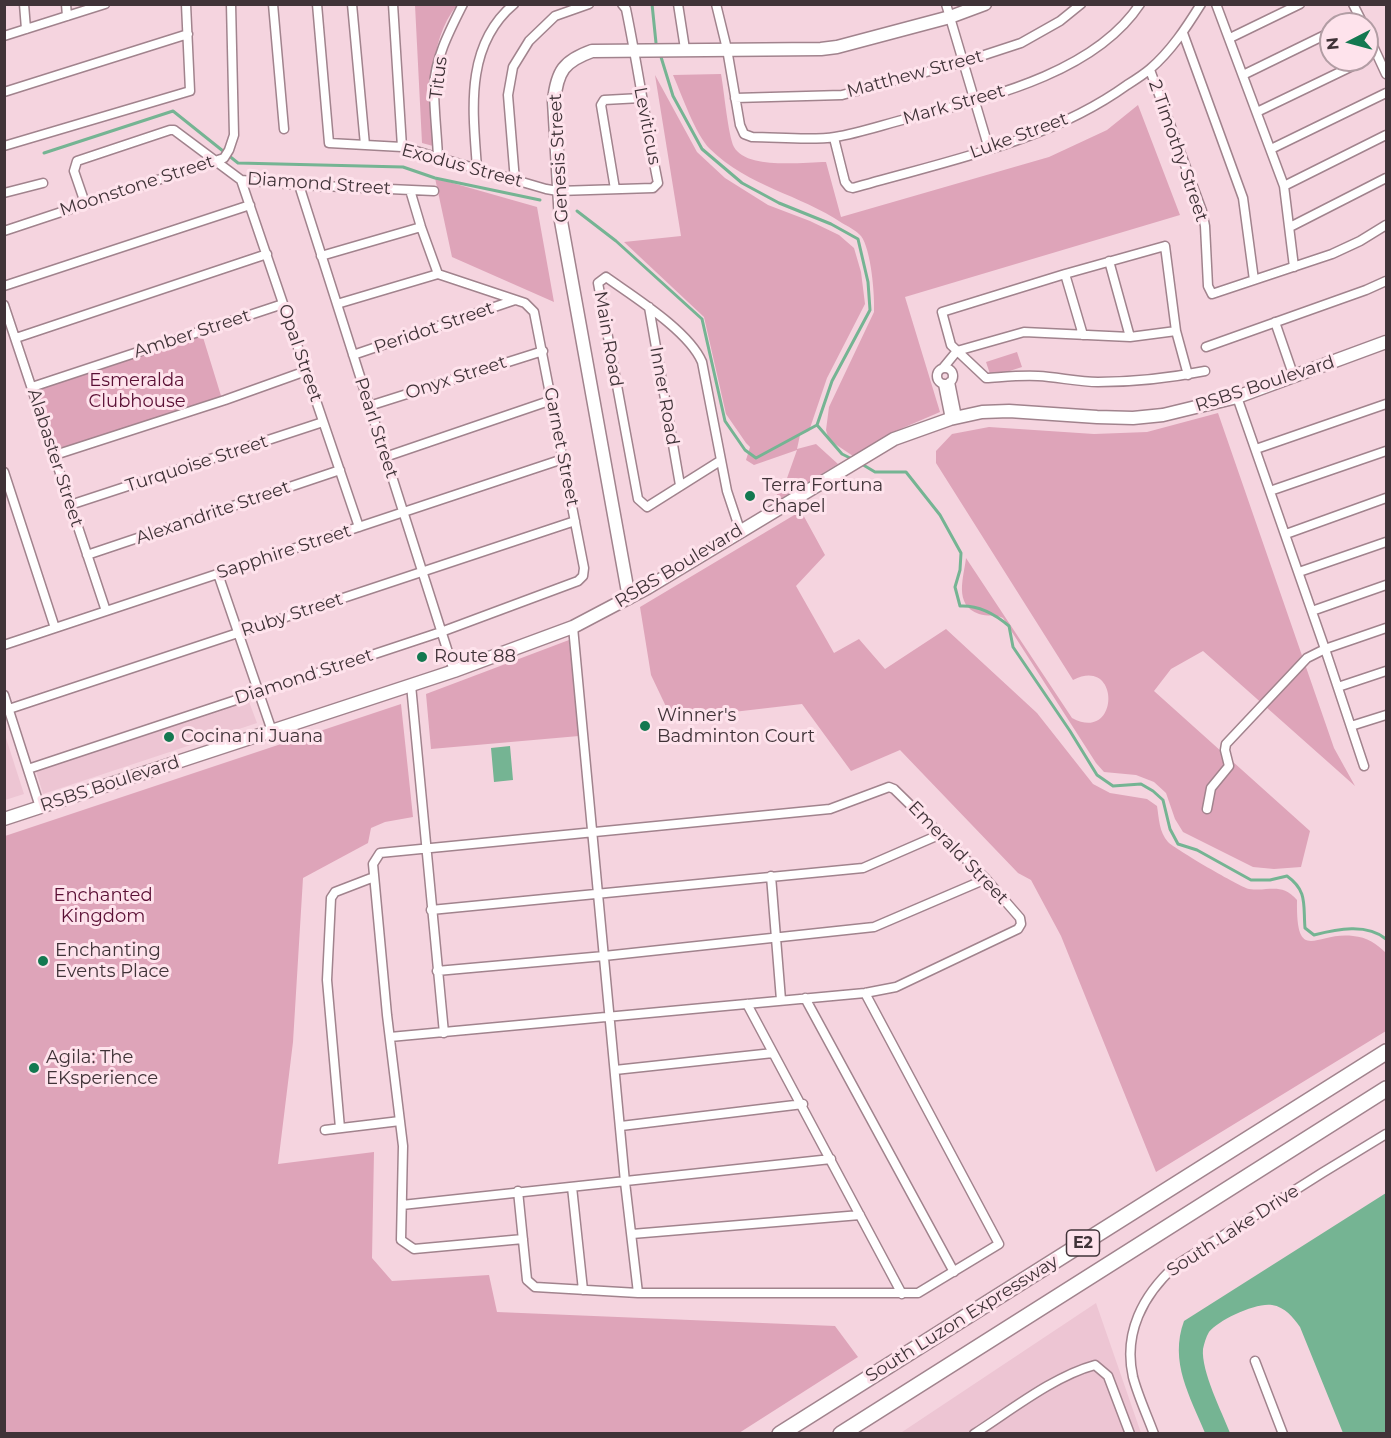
<!DOCTYPE html>
<style>
body{margin:0}
#map{position:relative;width:1391px;height:1438px;overflow:hidden;background:#f5d4df;font-family:Montserrat,sans-serif}
canvas{display:block}
.frame{position:absolute;inset:0;border:6px solid #403338;pointer-events:none}
.north{position:absolute;left:1319px;top:12px;width:60px;height:60px;box-sizing:border-box;background:#fee3ec;border:2px solid #b29da4;border-radius:50%;rotate:264deg;font-size:16px;font-weight:700;line-height:24px;text-align:center;color:#403338}
.north::after{content:'';display:block;margin:auto;width:21px;height:27px;background:#137850;clip-path:polygon(50% 0,100% 100%,50% 72%,0 100%)}
</style>
<div id="map">
<canvas width="1391" height="1438"></canvas>
<div class="frame"></div>
<div class="north">N</div>
</div>
<script>
const ctx = document.querySelector('canvas').getContext('2d');
ctx.lineJoin = 'round';
function fillPath(path, color) { ctx.fillStyle = color; ctx.fill(path, 'evenodd'); }
function stroke(path, color, width, dash) { ctx.strokeStyle = color; ctx.lineWidth = width; ctx.lineCap = dash ? 'butt' : 'round'; ctx.setLineDash(dash || []); ctx.stroke(path); }
function label(font, color, halo, rows, align = 'center') {
  ctx.font = font + ' Montserrat,sans-serif'; ctx.lineWidth = 6; ctx.setLineDash([]); ctx.textBaseline = 'middle'; ctx.strokeStyle = halo; ctx.fillStyle = color; for (const [text, x, y, turn = 0] of rows) {
    ctx.save(); ctx.translate(x, y); ctx.rotate((+turn || 0) * Math.PI / 180); ctx.textAlign = isNaN(turn) ? turn : align; if (halo) ctx.strokeText(text, 0, 0); ctx.fillText(text, 0, 0); ctx.restore();
  }
}
fillPath(new Path2D(`
 M248 699 257 723 43 794 36 771Z
 M5 735 24 794 5 800H4Z
 M1096 1303 1141 1433 899 1434Z`), '#edc5d3');
fillPath(new Path2D(`
 M415 5H457C426 44 432 99 433 146L422 143Z
 M721 74C724 90 728 135 734 147 747 170 803 162 826 162L841 217 1049 157 1107 130 1138 105 1180 215 905 297 940 412 891 433 853 456 829 440 826 430 829 407 874 312C875 295 871 249 861 236 857 231 847 226 842 223 799 194 749 187 710 149 695 134 682 95 673 75Z
 M655 75 697 152 725 178 768 205 810 221 839 235 854 248 861 272 865 304 827 378 809 431 800 435 797 449 816 444 838 464 770 505 786 481 797 450 754 465 746 460 750 447 746 443 726 414 704 317 624 242 681 236Z
 M435 178 537 207 554 302 452 257Z
 M202 334 222 399 58 452 35 388Z
 M1017 352 1022 367 991 377 986 362Z
 M1218 413 1334 748 1355 786 1203 651 1171 669 1154 691 1310 831 1301 867 1274 869 1253 867 1183 832 1175 819 1166 793 1154 782 1136 775 1104 772 1096 763 1003 618C995 614 987 617 979 614 953 605 964 577 966 558L1072 718C1120 744 1121 655 1073 680L936 463V451L952 434 989 427 1094 434 1147 432Z
 M801 511 825 555 796 586 834 653 859 639 885 669 946 629 1037 713 1093 784 1110 793 1147 799 1157 806C1159 818 1159 832 1168 842 1175 849 1240 887 1249 889 1269 892 1281 882 1297 900 1296 966 1316 931 1353 936 1367 937 1377 944 1386 953V1031L1156 1172 1061 936 1031 880 1018 873 900 750 851 771 802 704 699 716 670 715 651 675 640 607Z
 M569 640 579 736 431 749 426 694Z
 M401 704 413 817 385 822 371 828 368 843 303 878 293 1042 278 1164 374 1152 372 1258 392 1281 489 1275 497 1312 835 1326 858 1357 739 1433H5V836Z`), '#dea4b9');
fillPath(new Path2D(`
 M510 746 513 780 494 782 491 748Z
 M1386 1193V1433H1343L1300 1327C1293 1317 1285 1307 1272 1305 1257 1302 1218 1320 1209 1332 1206 1337 1204 1344 1203 1349 1201 1371 1222 1412 1230 1433H1205C1190 1396 1169 1362 1184 1321Z`), '#75b493');
stroke(new Path2D(`
 M652 4 656 43
 M661 57 673 96 702 149 742 183 779 203 831 224 858 239 868 282 870 310 832 381 817 425 842 454 854 460
 M44 153 173 111 238 163 403 167 435 178 540 200
 M577 211 616 241 702 319 725 421 745 450 756 458 817 425
 M860 463 875 472H906L940 515 961 553 960 570 955 587 960 606C979 605 995 614 1009 626L1013 647 1070 731 1097 775 1113 786 1141 784 1153 791 1163 800 1170 829 1178 844 1197 850 1251 880H1270L1287 876C1308 891 1303 905 1305 928L1314 935C1337 929 1367 923 1386 939`), '#75b493', 3);
const street = new Path2D(`
 M24 4 26 29
 M66 4 67 16
 M273 4 284 129
 M317 4 329 143 402 147 546 189 558 191 653 188 658 183C646 125 638 67 626 9L622 4
 M352 4 365 145
 M393 4 402 147
 M678 4 685 49
 M716 4 727 49 740 125 744 134 752 137C776 137 812 141 835 137 860 133 885 124 910 118 986 98 1094 74 1140 4
 M946 4 989 149
 M1216 4 1284 186 1294 267
 M1353 4 1363 24
 M1348 24 1360 18
 M1183 33 1243 198 1254 280
 M1367 33 1386 74
 M4 36 105 4
 M1230 38 1300 4
 M1150 70 1202 211 1205 226 1208 286 1212 294 1332 254 1360 241 1386 225
 M1243 75 1331 32
 M4 92 188 34
 M735 98 842 95 963 62 1021 43 1060 21 1081 4
 M1257 112 1365 60
 M834 138 845 182 849 187 853 188C946 161 1048 142 1127 85 1135 80 1143 75 1150 69 1171 51 1186 28 1201 4
 M4 146 190 91 186 4
 M1271 149 1386 93
 M438 157C437 134 434 110 434 87 435 58 450 30 463 4
 M477 168C473 111 464 46 514 4
 M241 180 359 527
 M515 181 508 95 513 67 529 41 555 16 589 4
 M299 185 454 671
 M1284 186 1386 135
 M615 189 601 105 604 100 641 98
 M4 193 43 183
 M85 203 74 171 77 161 170 130H174L241 180 299 185 434 191
 M1290 227 1386 178
 M4 231 224 158 229 150 234 135 231 4
 M321 256 421 227
 M1109 261 1130 337
 M1065 274 1083 335
 M4 286 250 205
 M337 304 438 274
 M4 305 106 611
 M649 307 680 485
 M1275 322 1294 377
 M16 338 267 254
 M1206 347 1366 290 1386 281
 M353 355 515 300
 M943 368 957 351 1024 332 1130 337 1176 331
 M937 376a8 8 0 1 1 16 0a8 8 0 1 1-16 0Z
 M1188 375 1176 331 1165 246 1065 274 942 312 951 345 986 378C1003 377 1021 375 1038 376 1058 377 1078 382 1098 382 1134 382 1170 378 1205 371
 M950 382 957 417
 M943 384 950 419
 M32 387 283 304
 M1237 397 1325 649 1364 766
 M369 406 543 351
 M1256 449 1386 404
 M55 455 225 400 306 371
 M385 457 552 400
 M720 461 647 507 638 499 598 283 606 277C634 297 689 331 702 362L727 491 740 530
 M4 472 55 628
 M1270 491 1386 451
 M70 505 323 422
 M1286 534 1386 498
 M87 555 340 470
 M1299 572 1386 542
 M218 574 272 731
 M1312 611 1386 585
 M573 627 625 1182 638 1293
 M4 645 563 459
 M411 685 444 1033
 M1338 687 1386 671
 M4 695 40 807
 M9 709 575 521
 M1351 726 1386 715
 M28 769 441 632 578 581 583 576 584 568 534 312 525 303 438 274 421 227 410 190
 M1207 809 1211 788 1229 766 1225 750 1226 744 1307 658 1325 649 1386 628
 M771 876 781 1000
 M431 910 863 868 941 834
 M437 971 604 956 874 927 986 879
 M805 998 954 1272
 M747 1004 902 1294
 M390 1037 865 993 896 987 1018 929 1021 924 1020 918 986 879 894 789 889 787 830 809 380 853 373 864 387 1015 403 1146 401 1240 414 1249 523 1239
 M615 1070 773 1053
 M621 1126 803 1104
 M340 1128 327 980 331 898 335 892 374 877
 M325 1130 400 1121
 M572 1187 583 1290
 M518 1191 527 1280 535 1287 638 1293H918L999 1244 865 993
 M402 1205 831 1159
 M632 1234 860 1215
 M1255 1361 1283 1434
 M974 1434C1010 1411 1054 1376 1095 1365L1108 1376 1130 1434
 M1154 1434C1147 1415 1138 1396 1133 1377 1123 1333 1143 1295 1175 1266L1322 1173 1386 1134`);
const secondary = new Path2D(`
 M629 598 561 221 554 101C557 71 564 61 592 51L821 49 837 47 950 17 985 4
 M4 819 454 671 573 627 647 588 894 439 950 419 982 412 1009 411 1097 417 1133 418 1163 415 1237 397 1386 342`);
const highway = new Path2D(`
 M780 1434 1386 1052
 M841 1434 1386 1089`);
stroke(street, '#a1838d', 11);
stroke(secondary, '#a1838d', 15);
stroke(highway, '#a1838d', 18);
stroke(street, '#fff', 8);
stroke(secondary, '#fff', 12);
stroke(highway, '#fff', 15);
for (const [x, y, r, color] of [
 [750,496,6,"#137850"],
 [422,657,6,"#137850"],
 [645,726,6,"#137850"],
 [169,737,6,"#137850"],
 [43,961,6,"#137850"],
 [34,1068,6,"#137850"]
]) { const dot = new Path2D(); dot.arc(x, y, r, 0, 2 * Math.PI); ctx.fillStyle = color; ctx.fill(dot); stroke(dot, '#fee3ec', 2); }
for (const [x, y, w] of [
 [1083,1243,33]
]) { const box = new Path2D(); box.roundRect(x - w / 2, y - 13, w, 26, 4.5); ctx.fillStyle = '#fee3ec'; ctx.fill(box); stroke(box, '#403338', 1.5); }
label('bold 16px', '#403338', null, [
 ["E2",1083,1243]
]);
label('18px', '#403338', '#fee3ec', [
 ["Matthew Street",915,74,-15],
 ["Titus",439,78,-83],
 ["Mark Street",954,105,-16],
 ["Leviticus",647,126,79],
 ["Luke Street",1019,136,-20],
 ["2 Timothy Street",1178,151,71],
 ["Genesis Street",559,158,-93],
 ["Exodus Street",462,166,15],
 ["Diamond Street",319,184,4],
 ["Moonstone Street",137,186,-18],
 ["Peridot Street",434,328,-19],
 ["Amber Street",192,334,-18],
 ["Main Road",608,339,80],
 ["Opal Street",300,353,71],
 ["Onyx Street",456,378,-18],
 ["RSBS Boulevard",1265,384,-18],
 ["Inner Road",664,396,80],
 ["Pearl Street",376,428,72],
 ["Garnet Street",561,447,79],
 ["Alabaster Street",55,458,72],
 ["Turquoise Street",197,464,-18],
 ["Alexandrite Street",213,513,-19],
 ["Sapphire Street",284,552,-18],
 ["RSBS Boulevard",679,566,-31],
 ["Ruby Street",292,615,-18],
 ["Diamond Street",304,677,-18],
 ["RSBS Boulevard",110,784,-18],
 ["Emerald Street",958,853,46],
 ["South Lake Drive",1233,1231,-33],
 ["South Luzon Expressway",962,1319,-32]
]);
label('18px', '#5a0f34', '#fee3ec', [
 ["Esmeralda",137,381],
 ["Clubhouse",137,402],
 ["Enchanted",103,896],
 ["Kingdom",103,917]
]);
label('18px', '#403338', '#fee3ec', [
 ["Terra Fortuna",762,486],
 ["Chapel",762,507],
 ["Route 88",434,657],
 ["Winner's",657,716],
 ["Badminton Court",657,737],
 ["Cocina ni Juana",181,737],
 ["Enchanting",55,951],
 ["Events Place",55,972],
 ["Agila: The",46,1058],
 ["EKsperience",46,1079]
], 'left');
</script>
